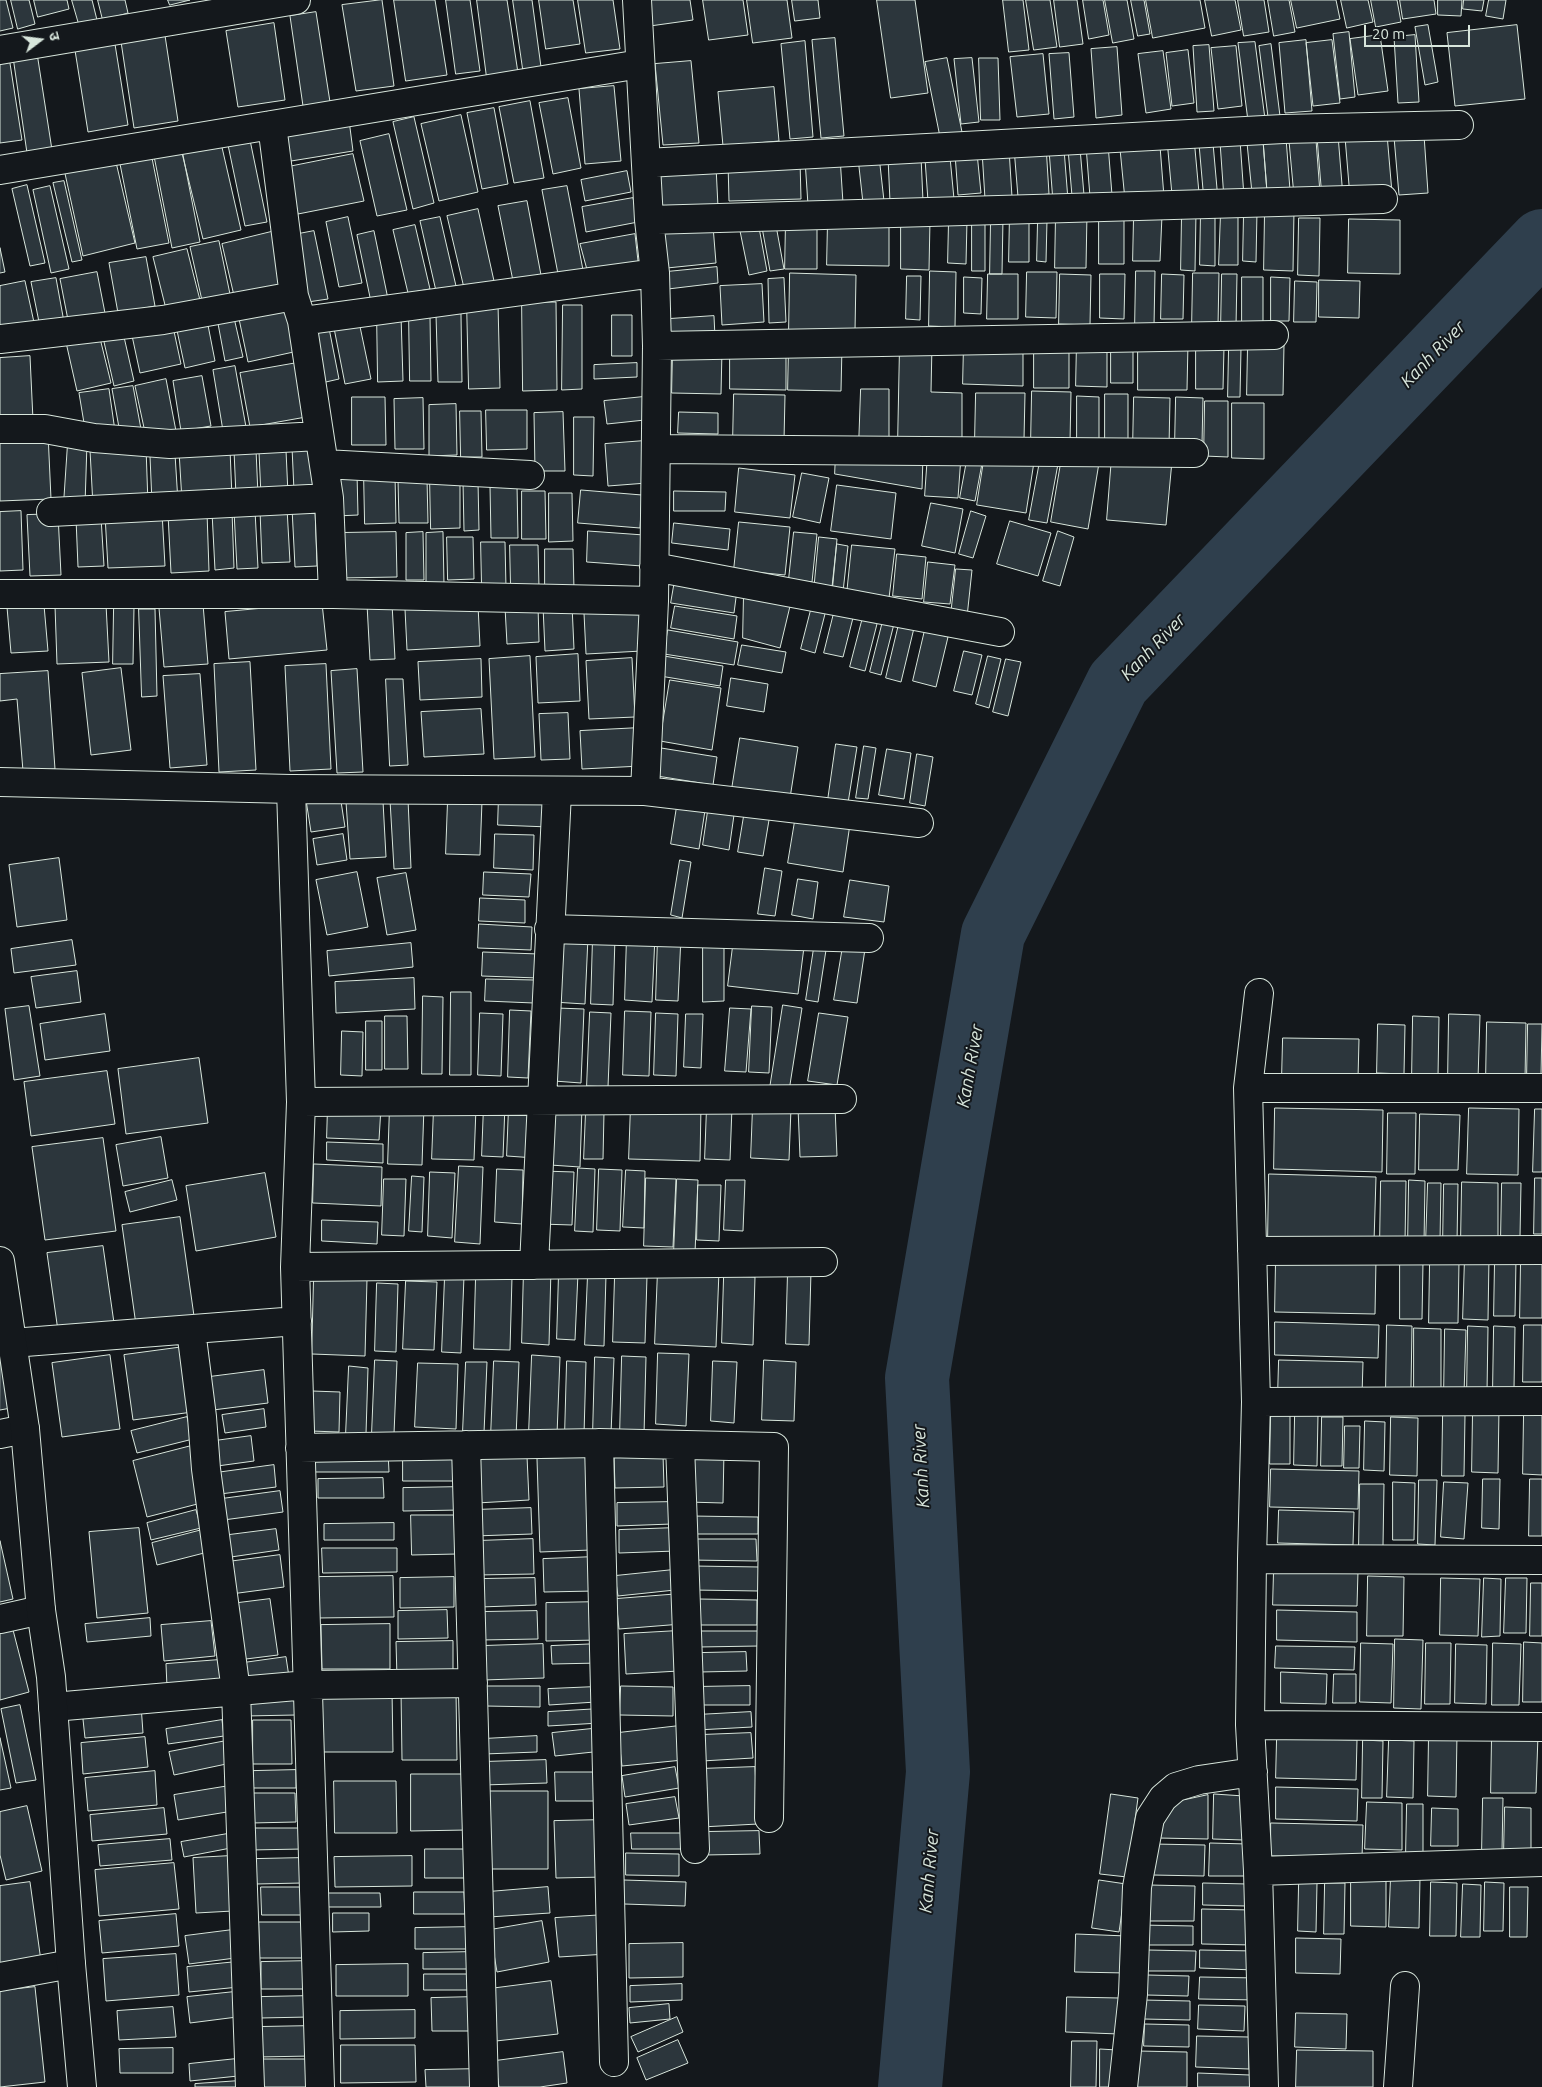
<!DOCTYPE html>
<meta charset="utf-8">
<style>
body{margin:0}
#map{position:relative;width:1542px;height:2087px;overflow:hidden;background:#14181c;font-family:Ubuntu,"Noto Sans Devanagari",sans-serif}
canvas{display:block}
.north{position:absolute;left:15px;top:15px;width:50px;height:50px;-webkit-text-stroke:4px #14181c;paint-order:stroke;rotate:75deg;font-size:14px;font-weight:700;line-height:20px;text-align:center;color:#d8e6dc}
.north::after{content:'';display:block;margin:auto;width:18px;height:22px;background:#d8e6dc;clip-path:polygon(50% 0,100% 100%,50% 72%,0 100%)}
.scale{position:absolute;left:1364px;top:25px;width:106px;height:22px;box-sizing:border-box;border:2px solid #d8e6dc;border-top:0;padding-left:6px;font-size:15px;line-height:18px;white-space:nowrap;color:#d8e6dc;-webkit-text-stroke:4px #14181c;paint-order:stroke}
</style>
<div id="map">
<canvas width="1542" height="2087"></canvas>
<div class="north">उ</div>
<div class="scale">20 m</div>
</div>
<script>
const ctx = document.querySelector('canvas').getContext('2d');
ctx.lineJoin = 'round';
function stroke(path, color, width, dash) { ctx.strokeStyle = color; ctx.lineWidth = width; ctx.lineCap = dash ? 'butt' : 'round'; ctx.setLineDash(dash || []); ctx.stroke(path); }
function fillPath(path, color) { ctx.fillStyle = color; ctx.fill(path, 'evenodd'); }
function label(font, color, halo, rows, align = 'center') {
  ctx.font = font + ' Ubuntu,sans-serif'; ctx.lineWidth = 4; ctx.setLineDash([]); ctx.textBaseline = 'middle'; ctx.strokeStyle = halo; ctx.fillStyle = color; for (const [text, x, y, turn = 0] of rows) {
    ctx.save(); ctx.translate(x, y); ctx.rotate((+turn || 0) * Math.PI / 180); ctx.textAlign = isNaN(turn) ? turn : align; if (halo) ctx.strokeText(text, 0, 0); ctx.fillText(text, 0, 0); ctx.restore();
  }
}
stroke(new Path2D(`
 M910 2087 938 1772 917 1378 993 934 1118 683 1542 241`), '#2f3f4d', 64);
const building = new Path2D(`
 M0 0H6L13 28 0 31Z
 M11 0H29L35 24 18 29Z
 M34 0H67L69 9 38 17Z
 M72 0H92L97 20 79 24Z
 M98 0H125L128 13 103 20Z
 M168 0H190L170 5Z
 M382 0 394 86 356 91 342 5Z
 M394 0H435L447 75 406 81Z
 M446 0H470L480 71 456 74Z
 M477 0H507L518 73 487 78Z
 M513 0H532L541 67 523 69Z
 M539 0H573L580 44 546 49Z
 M578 0H613L620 49 586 53Z
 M646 0H690L693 20 650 26Z
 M703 0H743L748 35 709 40Z
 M747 0H787L792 38 753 43Z
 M792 0H818L820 18 795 21Z
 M877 0H915L928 93 891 98Z
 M1003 0H1023L1029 50 1009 52Z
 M1026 0H1050L1057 47 1034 50Z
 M1054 0H1077L1083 44 1060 47Z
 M1083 0H1103L1109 35 1089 39Z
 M1105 0H1127L1134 39 1113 43Z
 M1131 0H1144L1150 34 1138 36Z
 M1146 0H1200L1205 28 1153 38Z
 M1205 0H1235L1241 30 1212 36Z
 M1238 0H1264L1269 32 1244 36Z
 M1268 0H1289L1295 32 1274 36Z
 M1291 0H1336L1340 19 1297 28Z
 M1341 0H1368L1373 22 1347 28Z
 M1371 0H1397L1401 22 1376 27Z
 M1400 0H1434L1436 14 1403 19Z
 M1438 0H1462L1461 16 1438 15Z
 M1464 0H1484L1482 11 1463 9Z
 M1489 0H1506L1503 19 1486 16Z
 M316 12 330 102 303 106 290 16Z
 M274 23 285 100 238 107 226 31Z
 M1428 25 1438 82 1425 85 1415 27Z
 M1517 25 1525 99 1455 106 1447 33Z
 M164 29 178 121 134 128 120 35Z
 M1349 32 1355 97 1340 99 1333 34Z
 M1380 35 1388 91 1358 95 1350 39Z
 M1415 35 1419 102 1398 103 1394 37Z
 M114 38 128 125 88 132 74 44Z
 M835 38 844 136 821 138 812 40Z
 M1306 40 1312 111 1285 113 1279 43Z
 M1332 40 1340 103 1313 106 1306 43Z
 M805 41 813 137 790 139 781 44Z
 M1255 42 1265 119 1248 121 1238 43Z
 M1271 44 1280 116 1268 117 1259 46Z
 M1209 45 1214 111 1197 112 1193 46Z
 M1236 46 1242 106 1218 109 1211 48Z
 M1117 47 1122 115 1096 118 1091 49Z
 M1188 50 1194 103 1172 106 1166 53Z
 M1163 51 1171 109 1146 113 1138 54Z
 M37 53 52 150 27 153 13 57Z
 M1069 53 1074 117 1054 119 1049 54Z
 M1043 54 1049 114 1017 117 1010 57Z
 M9 57 22 140 0 143V58Z
 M947 58 962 132 940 137 925 62Z
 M972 58 979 122 961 124 954 59Z
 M979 58H998L1000 120H981Z
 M691 61 699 143 663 145 655 64Z
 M614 86 621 161 585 164 579 89Z
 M774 87 779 141 723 146 718 92Z
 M568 98 581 168 553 174 539 103Z
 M530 101 544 178 514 183 499 107Z
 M494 108 508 184 482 189 467 113Z
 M461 115 478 192 439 201 421 124Z
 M414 117 434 203 413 209 393 122Z
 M349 120 353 151 285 162 280 132Z
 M389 134 407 210 377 216 360 141Z
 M1387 134 1392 193 1350 197 1345 137Z
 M1338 135 1343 197 1322 198 1317 137Z
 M1424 135 1428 193 1399 195 1394 137Z
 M1194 138 1199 193 1172 195 1167 140Z
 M1286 138 1290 190 1267 192 1263 140Z
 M250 140 267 222 245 226 228 145Z
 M1240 140 1244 197 1224 199 1220 142Z
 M1316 140 1320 193 1294 196 1289 141Z
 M1263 141 1267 192 1252 193 1247 143Z
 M221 143 241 230 203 239 182 153Z
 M1213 143 1218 200 1204 201 1199 144Z
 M1108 144 1112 195 1090 197 1086 146Z
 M1046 145 1049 194 1018 197 1014 148Z
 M1160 146 1164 197 1125 200 1120 149Z
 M1080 148 1084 195 1072 196 1068 149Z
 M1009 149 1012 197 985 199 982 151Z
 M1064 149 1068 200 1053 202 1049 150Z
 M182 150 200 242 172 248 154 156Z
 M151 153 169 243 137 249 119 159Z
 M977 153 981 193 958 195 955 154Z
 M353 154 364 201 298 214 288 167Z
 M879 156 884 201 863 203 858 158Z
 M921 156 923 201 890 202 888 157Z
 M840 157 843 203 808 205 805 160Z
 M950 157 954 199 928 201 925 159Z
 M115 158 135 243 83 256 64 169Z
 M800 160 801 199 729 201 728 162Z
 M716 166 718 207 660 210 659 168Z
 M627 171 631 192 585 201 581 180Z
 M64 181 82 260 72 262 53 183Z
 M27 185 45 263 30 266 12 189Z
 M50 186 69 269 51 273 33 190Z
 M567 186 583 270 558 274 542 190Z
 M633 198 638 222 586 232 582 207Z
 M527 201 541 275 513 281 498 206Z
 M1201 208H1215V266L1200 265Z
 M478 209 494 281 464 288 447 216Z
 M1265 209 1294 210 1293 271 1264 270Z
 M1010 210 1029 211V262H1009Z
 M1244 211H1257L1256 262 1243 261Z
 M1056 212 1087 213 1086 268H1055Z
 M1182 212H1196L1195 271 1181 270Z
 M1221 212H1238V265H1219Z
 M1134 215H1162L1160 261H1133Z
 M348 217 362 283 339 287 326 222Z
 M440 217 456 286 436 291 420 221Z
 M786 218H817V269H785Z
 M991 218H1003L1002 274H990Z
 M1099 218 1124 219V264H1099Z
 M1299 218H1320L1319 276 1298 275Z
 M828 219 889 220V266L827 265Z
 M901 219 930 220 929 270 901 269Z
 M949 219 967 220 966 264 948 263Z
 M1349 219 1400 220V274L1348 273Z
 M775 220 784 269 770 271 761 222Z
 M1038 220H1047L1046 262 1037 261Z
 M972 221H985V271H972Z
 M758 222 767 271 749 275 739 226Z
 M415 225 430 289 408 293 393 230Z
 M713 226 716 263 667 268 663 230Z
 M275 231 288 286 235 300 222 244Z
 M314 231 328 299 301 303 288 236Z
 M374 231 388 299 371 302 357 235Z
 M635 234 639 270 589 277 580 244Z
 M219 241 231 299 203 305 190 247Z
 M0 248 5 272 0 273Z
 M187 249 202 308 168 317 153 257Z
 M146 257 155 306 118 313 109 263Z
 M717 267 718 283 668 289 666 272Z
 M930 271 956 272 955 327 929 326Z
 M1136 271H1155L1154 327H1135Z
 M97 272 105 313 68 320 60 279Z
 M1027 272H1057L1056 318 1026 317Z
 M790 273 856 275 855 331 789 330Z
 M1193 273H1219L1218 327H1192Z
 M988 274H1018V319H987Z
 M1060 274 1091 275 1090 325 1059 324Z
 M1100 274H1125L1124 319 1100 318Z
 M1162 274 1184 275 1183 319H1161Z
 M1222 274H1237L1236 327H1221Z
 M907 276H921L920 320 906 319Z
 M964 277 982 278 981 314 964 313Z
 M1242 277H1263V323H1242Z
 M1271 277 1290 278 1289 321H1271Z
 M56 278 64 322 40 327 31 282Z
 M784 278 786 322 769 323 768 279Z
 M1319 280 1360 281 1359 318 1319 317Z
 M25 281 35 327 0 334V286Z
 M1295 281 1317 282 1316 322H1294Z
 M762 284 764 322 722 325 720 286Z
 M522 302H556L557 390 523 391Z
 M287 303 298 351 248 362 238 314Z
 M467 304H498L500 388 469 389Z
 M563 305H582V389L562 390Z
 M232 309 243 357 225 361 216 313Z
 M461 314 462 382H438L436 315Z
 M206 315 215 361 185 368 175 321Z
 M377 315H401L403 381 378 382Z
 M612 315H632V356H612Z
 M409 316H430L431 381H410Z
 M714 316 715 337 671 339 669 319Z
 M358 317 371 379 345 384 333 323Z
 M172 322 181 364 140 373 131 331Z
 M328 323 339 379 317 384 306 327Z
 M122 328 134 381 114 386 102 333Z
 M98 330 111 383 77 391 65 338Z
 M1077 339 1107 340V387L1076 386Z
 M964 342 1023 343V386L963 384Z
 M1138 342 1188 343 1187 390H1138Z
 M900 343 932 344 931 392 962 393V444L898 443Z
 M1034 343 1069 344V388H1034Z
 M1248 344 1284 345 1283 395H1247Z
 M789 345 842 346 841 391 788 390Z
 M730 346 786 348V390L730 389Z
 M1196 346 1224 347 1223 389H1196Z
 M1229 347 1241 348 1240 397H1228Z
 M673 348 722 350 721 394 672 393Z
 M1111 348H1133V383H1111Z
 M30 356 33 420 0 422V358Z
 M297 363 306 417 250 427 240 373Z
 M637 363V377L594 379V365Z
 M235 366 246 427 223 431 213 370Z
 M202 376 211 426 181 431 173 381Z
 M166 379 176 431 146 437 135 386Z
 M133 386 141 429 120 433 112 389Z
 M109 389 115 431 86 435 79 393Z
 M861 389H889V446H859Z
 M1032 391 1071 392 1070 443 1031 442Z
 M976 393H1025L1024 440 975 439Z
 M734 394 785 395 784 441H733Z
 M1105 394H1128V439H1105Z
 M1077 396 1099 397V439H1077Z
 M352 397H385L386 445H352Z
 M643 397 645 420 607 424 604 401Z
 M1134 397 1170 398 1169 447H1133Z
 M1176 397 1203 398 1202 444H1175Z
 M423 398 424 449H395L394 399Z
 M1205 401H1228V457L1204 456Z
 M1232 403H1264V459L1232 458Z
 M456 404 457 455 429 456V405Z
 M486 410H527V449L487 450Z
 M460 411H481L482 457H461Z
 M563 412 565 471H535L534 413Z
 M679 412 718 413V434L678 433Z
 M574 417H594L593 476 574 475Z
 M48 433 51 499 0 501V436Z
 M644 441 647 483 608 486 605 444Z
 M68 443H87L85 505 64 503Z
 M314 446 316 490 294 491 292 447Z
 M146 447 148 504 93 506 90 450Z
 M230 449 232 498 182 501 179 451Z
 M256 449 258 495 236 496 234 450Z
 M286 450 288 494 261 496 259 452Z
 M928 453 961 456 958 498 925 496Z
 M175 454 178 502 152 503 150 456Z
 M836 454 923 456 922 489 835 474Z
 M985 454 1034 462 1026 513 977 505Z
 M968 455 983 458 975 501 960 498Z
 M1112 456 1172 461 1166 525 1107 520Z
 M1062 457 1099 463 1088 529 1051 522Z
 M1040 461 1058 464 1047 523 1029 520Z
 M739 468 795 475 790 518 735 512Z
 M335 473H357L358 515 336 516Z
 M802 473 829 478 820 523 793 517Z
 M364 475H395L396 523 365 524Z
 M427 478 428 523H399L398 479Z
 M430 480H460V528L431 529Z
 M478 481 479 530 464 531 463 482Z
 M517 485 518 538H491L490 486Z
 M837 485 896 493 891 539 831 531Z
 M581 490 642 495 640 528 578 523Z
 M522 491H545L546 539H522Z
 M674 491 726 492 725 511H674Z
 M549 493H572L573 541 549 542Z
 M931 503 963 509 955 553 922 546Z
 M315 507 317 566 295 567 292 508Z
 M287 508 290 562 262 563 260 510Z
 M255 510 258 568 237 569 234 511Z
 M21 511 23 570 0 571V512Z
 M232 511 234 568 215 570 212 512Z
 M971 511 986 516 973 558 959 554Z
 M162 512 165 566 108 568 105 515Z
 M207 512 209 571 171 573 168 514Z
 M58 514 61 575 30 576 27 515Z
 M101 517 104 566 78 567 76 518Z
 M1010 521 1051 533 1038 576 997 564Z
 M739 522 790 527 785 575 734 570Z
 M674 523 730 529 728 550 672 543Z
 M588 531 644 535 642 566 587 562Z
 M1058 531 1074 537 1060 586 1043 581Z
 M396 532 397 577 339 578 338 533Z
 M423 532 424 580H406V533Z
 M443 532 444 585H426V533Z
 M794 532 817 534 812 582 789 579Z
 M447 537H473L474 579 448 580Z
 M819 537 837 539 832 593 814 591Z
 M481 542H505L506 588H482Z
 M837 544 848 546 843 592 832 591Z
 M510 545H538L539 588 511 589Z
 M852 545 895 549 889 598 847 594Z
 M545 549H573L574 590 545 591Z
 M897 554 926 557 922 599 893 596Z
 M928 562 955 565 950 604 924 602Z
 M956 569 972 570 967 617 951 615Z
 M675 580 737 590 734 613 671 603Z
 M744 591 791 602 780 648 743 638Z
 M322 603 327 650 229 659 225 612Z
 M392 603 395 659 370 660 367 604Z
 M106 604 109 662 57 664 55 606Z
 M203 604 208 664 164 667 159 608Z
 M44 605 48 651 11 653 7 607Z
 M478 605 480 646 407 650 405 609Z
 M538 605 539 642 507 644 505 607Z
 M572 605 574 649 545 651 543 606Z
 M675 606 737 616 734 639 671 628Z
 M812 606 826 610 815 653 801 649Z
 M114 607H134L133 664H113Z
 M139 609H155L157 696 142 697Z
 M835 609 854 614 843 657 824 653Z
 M640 610 642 651 586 654 584 613Z
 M863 617 878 620 865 671 850 667Z
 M884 617 895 620 881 675 870 672Z
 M899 624 914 628 901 682 886 678Z
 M668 630 738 642 734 665 664 654Z
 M925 630 948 637 936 687 913 681Z
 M742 645 786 652 782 673 738 665Z
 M964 651 982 655 972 695 954 691Z
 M578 654 580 701 538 703 536 657Z
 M530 656 535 757 494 759 489 659Z
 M664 656 723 666 720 686 660 676Z
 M988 656 1001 659 989 708 976 704Z
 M632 658 635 717 589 719 586 661Z
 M481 659 482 697 420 700 418 662Z
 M1006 659 1021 662 1008 716 993 712Z
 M250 662 256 770 219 772 214 664Z
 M326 664 331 769 290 771 285 666Z
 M121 668 131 750 91 755 82 673Z
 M357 669 363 772 337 773 331 671Z
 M48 671 55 769 23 771 17 699 0 701V674Z
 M200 674 207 765 170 768 163 676Z
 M731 678 768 684 764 712 727 706Z
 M386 679H403L408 765 390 766Z
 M670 680 721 688 712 750 660 741Z
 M481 709 484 754 424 757 421 712Z
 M568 713 570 759 541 760 539 714Z
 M639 728 641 766 582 769 580 731Z
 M740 738 798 747 790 798 732 789Z
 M836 744 857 747 848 803 828 800Z
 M864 746 876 748 868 799 856 798Z
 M655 747 717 757 713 785 651 775Z
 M887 749 911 753 904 799 879 795Z
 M917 754 933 757 925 806 910 803Z
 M499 794 550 796 549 827 498 825Z
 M340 795 345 827 311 832 306 800Z
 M408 799 411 868 394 869 390 800Z
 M448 800 482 801 480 855 446 854Z
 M678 800 706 804 699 849 671 844Z
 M383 801 386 857 350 859 346 802Z
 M709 804 735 808 729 850 703 845Z
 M745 810 770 814 763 856 738 852Z
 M796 815 850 824 843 872 788 863Z
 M343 834 347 860 317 865 313 839Z
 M495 834 534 835 533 870 494 868Z
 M59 858 67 920 17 927 9 865Z
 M680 860 691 862 682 918 671 915Z
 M765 868 782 871 775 916 758 914Z
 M357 872 368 927 327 935 316 880Z
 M484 872 531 874 529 897 483 895Z
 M406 873 416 930 387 935 377 878Z
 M798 879 818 882 813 919 792 915Z
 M850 880 889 886 884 922 844 917Z
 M480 898 525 900V923L479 921Z
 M479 924 532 927 531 950 478 948Z
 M627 935 655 936 652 1002 625 1000Z
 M658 935 681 936 678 1001 656 1000Z
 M556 936 588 937 585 1004 553 1002Z
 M593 936 615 937 613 1005 591 1004Z
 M703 937H724V1001L703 1002Z
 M734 938 804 947 798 994 728 986Z
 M72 940 76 965 14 973 11 949Z
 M411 943 413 967 329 976 327 951Z
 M843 946 865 949 857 1003 834 1000Z
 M814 948 826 950 818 1002 806 1000Z
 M483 952 539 954 538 978 482 976Z
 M77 971 81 1002 36 1008 31 977Z
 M414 978 415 1009 336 1013 335 982Z
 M486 979 535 980 534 1003 485 1001Z
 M451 992H471V1075H450Z
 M423 996 443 997 442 1074H422Z
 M783 1005 802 1008 789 1091 770 1088Z
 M29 1006 40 1076 14 1080 5 1009Z
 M752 1006 772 1007 769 1073 749 1072Z
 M557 1008 584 1009 581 1083 554 1081Z
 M730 1008 751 1009 746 1072 725 1071Z
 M510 1010 531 1011 528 1078 508 1077Z
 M625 1011 651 1012 649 1076 623 1075Z
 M590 1012 611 1013 608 1087 587 1086Z
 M480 1013 503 1014 501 1076 478 1075Z
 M656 1013 678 1014 676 1076 654 1075Z
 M819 1013 848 1017 837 1085 808 1081Z
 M105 1014 110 1051 45 1060 40 1024Z
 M686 1014H703L701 1068 684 1067Z
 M1449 1014 1480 1015 1478 1079H1448Z
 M385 1016H407L408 1069H385Z
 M1413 1016 1439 1017 1438 1077H1412Z
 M366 1021H382V1070H366Z
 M1487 1022 1526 1023 1525 1080 1486 1079Z
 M1378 1024 1405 1025 1404 1074 1377 1073Z
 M1528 1024H1542L1541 1077 1527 1076Z
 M342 1031 363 1032 362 1076 341 1075Z
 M1283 1038 1359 1039 1358 1079 1282 1077Z
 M199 1058 208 1123 126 1134 118 1069Z
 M107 1071 115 1124 31 1136 24 1082Z
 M484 1104 505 1105 503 1157 482 1156Z
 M631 1104 701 1106 700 1161 629 1159Z
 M328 1105 381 1107 379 1140 327 1138Z
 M390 1105 424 1106 422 1165 388 1164Z
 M552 1105 582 1107 580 1167 550 1165Z
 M509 1106 537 1107 535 1158 507 1156Z
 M707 1106 732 1107 730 1160 705 1159Z
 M753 1106 791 1108 789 1160 751 1158Z
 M835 1106 837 1156 800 1157 798 1107Z
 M434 1107 476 1108 474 1160 432 1159Z
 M1275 1108 1383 1110 1382 1172 1274 1169Z
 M1469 1108 1519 1109 1518 1175 1467 1174Z
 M1535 1109H1542V1172H1533Z
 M586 1111 604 1112 603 1159H584Z
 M1388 1113H1416L1415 1174H1387Z
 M1420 1114 1460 1115 1458 1170H1419Z
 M161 1137 168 1178 123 1186 116 1145Z
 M103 1138 116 1231 45 1240 32 1147Z
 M327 1142 383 1144V1163L327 1160Z
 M314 1164 382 1167 381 1206 313 1203Z
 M459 1166 483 1167 480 1244 455 1242Z
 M578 1168 595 1169 593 1232 575 1231Z
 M497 1169 523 1170 522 1224 495 1222Z
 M599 1169 622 1170 620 1231 597 1230Z
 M626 1170 645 1171 644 1228 623 1227Z
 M542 1171 574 1172 572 1225 540 1224Z
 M430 1172 455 1173 452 1238 428 1236Z
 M265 1173 276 1237 196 1251 186 1186Z
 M1269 1174 1376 1177 1374 1242 1268 1239Z
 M412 1176 424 1177 422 1232 409 1231Z
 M646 1178 676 1179 673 1247 644 1246Z
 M1535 1178H1542V1234H1534Z
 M384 1179H406L404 1236 382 1235Z
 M677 1179 698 1180 695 1253 674 1252Z
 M172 1180 177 1200 130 1212 125 1192Z
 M726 1180H745L743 1231 724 1230Z
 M1409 1180 1425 1181 1424 1244H1408Z
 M1381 1181H1406L1405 1243 1380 1242Z
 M1462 1182 1498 1183V1240L1461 1239Z
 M1428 1183H1441L1440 1242H1426Z
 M1502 1183H1521L1520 1237 1501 1236Z
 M1444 1184H1458L1457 1243H1443Z
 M698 1185H721L719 1241 697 1240Z
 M180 1217 194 1316 136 1325 122 1225Z
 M322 1220 378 1222 377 1244 322 1241Z
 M103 1246 114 1323 58 1331 47 1253Z
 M1465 1256 1489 1257 1488 1320 1463 1319Z
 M1276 1258 1376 1259 1375 1314 1275 1312Z
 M1495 1258 1516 1259 1515 1316H1494Z
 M1521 1258H1542V1318H1520Z
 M1430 1260 1459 1261 1458 1323H1429Z
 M1400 1261 1423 1262 1422 1319H1400Z
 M524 1267 551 1268 549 1345 522 1343Z
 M658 1269 719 1271 716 1347 655 1344Z
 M788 1270 811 1271 809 1345 786 1344Z
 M559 1272 578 1273 575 1340 557 1339Z
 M588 1274 606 1275 604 1346 585 1345Z
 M615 1275 647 1276 645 1343 613 1342Z
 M445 1276H464L461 1353 442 1352Z
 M476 1276 512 1277 510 1350 474 1349Z
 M724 1276 755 1277 753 1345 722 1343Z
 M314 1277 367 1279 365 1356 312 1354Z
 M406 1281 437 1282 434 1350 403 1349Z
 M377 1283 398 1284 396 1352 375 1351Z
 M1275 1322 1379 1325 1378 1358 1275 1355Z
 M1387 1325 1412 1326 1411 1388H1386Z
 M1524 1325H1542V1382H1523Z
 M1468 1326 1488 1327 1487 1393H1467Z
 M1494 1326 1515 1327 1514 1389 1493 1388Z
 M1414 1328 1441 1329V1392H1414Z
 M1445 1329 1466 1330 1464 1395H1444Z
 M191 1346 200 1411 133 1420 124 1355Z
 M0 1348 11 1408 0 1410Z
 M658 1353 689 1354 686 1426 656 1424Z
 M110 1355 120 1429 62 1437 52 1363Z
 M532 1355 560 1357 557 1435 529 1433Z
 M622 1356 646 1357 644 1435 620 1434Z
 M595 1357 614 1358 611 1434 593 1433Z
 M375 1360 397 1361 394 1434 372 1433Z
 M764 1360 796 1362 794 1421 762 1420Z
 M1279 1360 1363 1362 1362 1396 1278 1395Z
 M494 1361 519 1362 516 1438 491 1436Z
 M567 1361 586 1362 584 1435 565 1434Z
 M713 1361 737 1362 734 1423 711 1421Z
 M466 1362H487L484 1433 463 1431Z
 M418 1363 458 1364 456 1429 415 1427Z
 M349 1366 368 1368 366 1434H346Z
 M264 1370 268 1403 213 1410 209 1377Z
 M312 1391 340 1392 339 1432 310 1431Z
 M1473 1408H1499L1498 1473 1472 1472Z
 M264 1409 266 1427 225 1433 222 1415Z
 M1524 1411 1542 1412V1475L1523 1474Z
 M1271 1413 1290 1414V1464H1270Z
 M1295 1415H1318L1317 1466 1294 1465Z
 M1443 1415H1465L1464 1476H1442Z
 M187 1417 193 1439 137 1453 131 1431Z
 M1322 1417H1343L1342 1466H1321Z
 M1391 1417 1418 1418 1417 1476 1390 1475Z
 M1365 1421 1385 1422 1384 1471 1364 1470Z
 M1345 1426H1360L1359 1468H1344Z
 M251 1436 254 1461 210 1467 207 1442Z
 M195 1445 209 1501 147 1517 133 1461Z
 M688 1449 724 1450 723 1503 687 1502Z
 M388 1451 389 1472H314V1452Z
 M663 1454 664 1487 615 1488 614 1455Z
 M527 1456 529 1500 477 1503 474 1458Z
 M588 1457 591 1550 540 1552 537 1459Z
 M403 1458H453L454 1481H403Z
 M274 1465 276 1487 212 1495 208 1474Z
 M1271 1469 1359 1471 1358 1509 1270 1507Z
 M383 1478 384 1498H318V1479Z
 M1483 1479H1500L1499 1529 1482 1528Z
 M1530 1479H1542V1536H1529Z
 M1419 1480H1437L1435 1545 1418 1544Z
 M1393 1482 1415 1483 1414 1540H1393Z
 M1444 1482 1468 1483 1464 1539 1441 1537Z
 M1360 1484H1384L1383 1546H1359Z
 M461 1487V1510L403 1511V1488Z
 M280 1491 283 1512 216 1521 214 1500Z
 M672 1502V1524L617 1526V1503Z
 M531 1508 532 1534 474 1536 473 1510Z
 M196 1510 201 1528 151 1540 147 1523Z
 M1279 1510 1354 1512 1353 1545 1278 1543Z
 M411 1515H457V1554L412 1555Z
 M691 1516 758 1517V1534H691Z
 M394 1523V1540H324V1524Z
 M139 1528 148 1613 97 1618 89 1532Z
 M675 1528 676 1551 619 1553V1530Z
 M276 1529 279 1550 224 1558 221 1536Z
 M202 1530 208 1552 157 1565 152 1543Z
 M533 1539 534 1574 477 1575 476 1541Z
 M689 1539H756L757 1561 689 1560Z
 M0 1541 13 1599 0 1602Z
 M322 1548H397V1572L323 1573Z
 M280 1555 284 1587 231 1594 227 1562Z
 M594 1557 595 1591 544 1592 543 1559Z
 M693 1566 760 1567 759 1591 692 1590Z
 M1274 1569 1358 1571 1357 1606 1273 1605Z
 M673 1570 675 1590 618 1596 615 1576Z
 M393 1576 394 1617 317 1618V1577Z
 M1368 1576 1404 1577 1403 1636H1367Z
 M454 1577V1607L400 1608V1578Z
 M535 1578 536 1605 480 1607 479 1579Z
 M1441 1578 1480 1579 1478 1636 1440 1635Z
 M1484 1578 1501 1579 1500 1636 1482 1637Z
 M1506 1578H1527L1526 1633H1504Z
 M1531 1583H1542V1636H1530Z
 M680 1594 682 1624 619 1629 616 1599Z
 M270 1599 278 1655 238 1660 230 1604Z
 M699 1599 757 1600V1625H698Z
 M599 1602V1640L546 1641V1603Z
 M447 1610 448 1638 398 1639V1611Z
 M1277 1610 1357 1612V1642L1277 1640Z
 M537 1611 538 1639 480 1640V1612Z
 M150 1618 151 1636 87 1642 85 1624Z
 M211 1621 215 1656 164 1661 161 1625Z
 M390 1624V1669H322L321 1625Z
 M12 1626 29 1692 0 1700V1629Z
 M677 1631 679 1671 626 1674 624 1634Z
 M699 1631H759V1646L699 1647Z
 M1395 1639 1423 1640 1421 1709 1394 1708Z
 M453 1641V1677L397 1678 396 1642Z
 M1524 1642 1542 1643V1702H1523Z
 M1361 1643 1393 1644 1391 1703 1360 1702Z
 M1426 1643H1451L1450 1704H1425Z
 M1493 1643 1521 1644 1519 1705H1492Z
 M543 1644 544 1678 483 1680 482 1646Z
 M599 1644 600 1663 552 1664 551 1646Z
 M1456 1644 1487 1645 1486 1704 1455 1703Z
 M1276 1646 1355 1647 1354 1670 1275 1668Z
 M746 1652 747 1671 700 1672V1653Z
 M286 1657 289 1677 246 1683 243 1663Z
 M219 1660 221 1682 167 1687 166 1664Z
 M1281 1672 1327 1674 1326 1704 1281 1703Z
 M1334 1674H1356V1703H1333Z
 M485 1686H540V1707L485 1706Z
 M621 1686 673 1687V1716L620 1715Z
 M750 1686V1705H692V1687Z
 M595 1687 596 1702 549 1705 548 1689Z
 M322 1690H392L393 1752H322Z
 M456 1690 457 1760H402L401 1691Z
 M295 1694 296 1715 245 1716 244 1695Z
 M20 1705 36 1780 16 1783 1 1709Z
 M141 1705 143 1733 85 1738 82 1710Z
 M599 1709 600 1723 548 1726V1712Z
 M751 1712 752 1727 697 1730 696 1715Z
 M222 1720 224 1736 168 1744 166 1729Z
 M253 1720H291L292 1764H253Z
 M679 1726 683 1760 622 1766 618 1733Z
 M601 1728 603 1751 555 1756 552 1733Z
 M1429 1732 1457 1733 1456 1797 1428 1796Z
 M751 1733 753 1758 702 1761 700 1735Z
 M1492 1734 1538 1735 1536 1793H1491Z
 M537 1736V1752L484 1754 483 1739Z
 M145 1737 148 1767 83 1774 81 1743Z
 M0 1738 11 1788 0 1790Z
 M1277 1738 1357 1740 1356 1780 1276 1778Z
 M1363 1740 1383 1741 1382 1798H1362Z
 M1389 1740 1414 1741 1413 1798 1387 1797Z
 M226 1741 231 1763 174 1775 169 1752Z
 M546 1760 547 1783 483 1785 482 1762Z
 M675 1767 679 1788 625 1797 622 1776Z
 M755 1767 758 1824 701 1827 698 1769Z
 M296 1770V1788H253V1771Z
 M155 1771 157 1805 88 1811 85 1778Z
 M555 1772H602L603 1801H556Z
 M411 1774H466L467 1830 411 1831Z
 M334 1781H396L397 1833H335Z
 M229 1786 233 1811 178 1820 174 1795Z
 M1276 1787 1358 1789 1357 1821 1276 1819Z
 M481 1791H548V1869H481Z
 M250 1793H295L296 1822 251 1823Z
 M1111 1794 1138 1798 1127 1877 1100 1874Z
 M1214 1794 1244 1796 1243 1840 1213 1839Z
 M1208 1795V1839L1158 1838 1171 1803Z
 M675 1797 679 1818 629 1825 626 1804Z
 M1483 1798H1503L1502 1852 1482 1851Z
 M1367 1802 1402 1803V1850L1365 1849Z
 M1407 1804H1423V1854L1406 1853Z
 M27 1806 42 1871 6 1880 0 1855V1812Z
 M1505 1807 1531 1808V1852L1504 1851Z
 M164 1808 167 1834 92 1841 90 1815Z
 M1432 1808 1458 1809V1846H1431Z
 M603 1820 605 1877 556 1878 554 1821Z
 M1271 1823 1363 1825 1362 1858 1271 1856Z
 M250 1828H303V1849L250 1850Z
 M759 1831 760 1854 704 1855 703 1832Z
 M233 1833 236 1847 184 1857 181 1842Z
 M631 1833H682V1849H632Z
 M170 1839 172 1860 100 1866 98 1845Z
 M1210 1843 1248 1844V1876H1209Z
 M1153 1844 1205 1845 1204 1876 1152 1875Z
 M425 1849H470V1878H425Z
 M626 1853 679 1854V1876L626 1875Z
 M230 1856 233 1911 196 1913 193 1858Z
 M412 1856V1886L335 1887 334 1857Z
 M302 1858V1883L256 1884 255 1859Z
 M174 1863 179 1909 99 1916 95 1870Z
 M1391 1876 1420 1877 1419 1928 1389 1927Z
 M1351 1879H1386V1927L1351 1926Z
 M624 1880 686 1882 685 1906 624 1904Z
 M1099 1880 1126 1884 1119 1932 1092 1928Z
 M30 1882 41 1961 0 1966V1886Z
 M1431 1882 1457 1883 1456 1936H1430Z
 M1485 1882 1504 1883 1503 1931H1484Z
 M1203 1883 1248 1884 1247 1906 1203 1905Z
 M1299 1883H1317L1316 1932 1298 1931Z
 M1325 1883H1345L1344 1934H1324Z
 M1463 1884 1481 1885 1480 1937H1461Z
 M1149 1885 1195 1886 1194 1921H1149Z
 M261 1887H306V1915H262Z
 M548 1887 550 1913 489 1917 488 1892Z
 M1510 1887H1528L1527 1937H1510Z
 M414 1892H464L465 1914H414Z
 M328 1893H380L381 1907H328Z
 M1202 1909 1253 1910V1945L1202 1944Z
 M333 1913H369V1931L333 1932Z
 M176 1914 179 1946 102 1953 99 1921Z
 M605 1915 607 1954 559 1957 555 1918Z
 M542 1921 549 1962 497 1972 490 1930Z
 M259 1922H307L308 1958H260Z
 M1140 1925 1193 1926V1945H1139Z
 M472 1927V1949H415V1928Z
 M240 1929 243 1957 189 1964 185 1936Z
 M1076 1934 1127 1936 1126 1973 1075 1972Z
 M1296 1938 1341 1939 1340 1974 1296 1973Z
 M683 1943V1977L629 1978V1944Z
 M1148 1950 1196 1951 1195 1971H1147Z
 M1200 1950 1255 1951V1970L1200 1968Z
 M471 1952V1969H423V1953Z
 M176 1954 179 1995 106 2001 103 1959Z
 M309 1961 310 1989H261V1962Z
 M236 1962 239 1987 189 1992 187 1967Z
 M408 1964V1996H336V1965Z
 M424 1974H472V1990H424Z
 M1147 1975 1189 1976 1188 1996 1146 1995Z
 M1200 1977 1258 1978V2000L1199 1999Z
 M551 1981 558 2034 496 2041 489 1989Z
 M682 1984V2000L630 2002V1986Z
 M35 1987 45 2082 0 2087V1991Z
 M234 1992 237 2017 190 2023 187 1997Z
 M309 1996V2017L260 2018V1997Z
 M474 1997V2031H432L431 1998Z
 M1067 1997 1120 1998 1119 2034 1066 2032Z
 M1143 2000 1190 2001V2020L1143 2019Z
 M669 2004 670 2019 630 2023 629 2008Z
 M1199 2005 1245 2006 1244 2031 1198 2029Z
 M173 2007 176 2037 119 2040 117 2011Z
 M415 2010V2038L340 2039V2011Z
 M1296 2013 1347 2014 1346 2049 1295 2047Z
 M677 2017 683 2032 638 2052 631 2037Z
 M1145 2024 1189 2025V2047L1144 2046Z
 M311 2026 312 2056 257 2057V2027Z
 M1197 2036 1249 2037V2069L1196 2067Z
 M678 2040 688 2063 646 2080 637 2058Z
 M1072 2041H1097L1096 2087H1071Z
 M341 2045H415L416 2082 341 2083Z
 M173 2048V2073H120L119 2049Z
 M1100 2049 1117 2050V2087H1100Z
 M1297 2050 1373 2051V2087H1296Z
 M1138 2051 1187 2052V2087H1138Z
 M563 2052 567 2083 540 2087H499L495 2061Z
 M236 2059 238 2076 190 2081 189 2064Z
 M262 2059H309L310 2087H262Z
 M478 2069V2087H426L425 2070Z
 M1198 2073 1250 2075V2087H1198Z
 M239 2081 240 2087H195V2084Z`);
fillPath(building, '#2c363c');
stroke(building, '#d8e6dc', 1);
const street = new Path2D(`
 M637 0 649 220 655 273 657 346 654 601 645 791
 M0 50 296 0
 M272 125 294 296 302 321 329 498 333 594
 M646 163 1283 129 1459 125
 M0 170 640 64
 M649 220 1383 199
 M302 321 655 273
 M0 339 163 320 294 296
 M657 346 1274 335
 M0 429H45L94 438 170 444 319 436
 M656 449 1194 453
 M324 464 530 475
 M51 512 329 498
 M654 567 1000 632
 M0 594H333L654 601
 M0 782 291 789 645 791 919 823
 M291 789 301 1102 295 1267 320 2087
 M549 929 869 938
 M1259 993 1248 1088 1256 1402 1252 1559 1250 1725 1258 1871 1264 2087
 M1248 1088H1542
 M301 1102 842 1099
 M1252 1251 1542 1250
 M534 1265 557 792
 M295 1267 823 1262
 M191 1330 202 1417 206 1469 236 1691 250 2087
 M12 1343 297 1321
 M1256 1402 1542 1401
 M0 1434 25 1429
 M599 1443 614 2062
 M466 1445 484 2087
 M680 1445 695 1849
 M300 1448 599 1443 774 1447 769 1818
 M1252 1559 1542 1560
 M0 1619 41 1610
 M53 1707 308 1685 473 1683
 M1250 1725 1542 1727
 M1258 1871 1542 1862
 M0 1977 71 1964
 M1123 2087 1133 1994 1137 1887 1150 1818 1163 1798 1176 1787 1199 1780 1253 1772
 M1398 2087 1405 1986`);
const secondary = new Path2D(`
 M0 1261 25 1429 41 1610 51 1677 71 1964 82 2087`);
stroke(street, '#d8e6dc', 30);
stroke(secondary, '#d8e6dc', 30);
stroke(street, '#14181c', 28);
stroke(secondary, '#14181c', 28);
label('italic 18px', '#d8e6dc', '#14181c', [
 ["Kanh River",1433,354,-46],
 ["Kanh River",1153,647,-46],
 ["Kanh River",970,1066,-80],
 ["Kanh River",921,1466,-93],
 ["Kanh River",929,1871,-85]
]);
</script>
